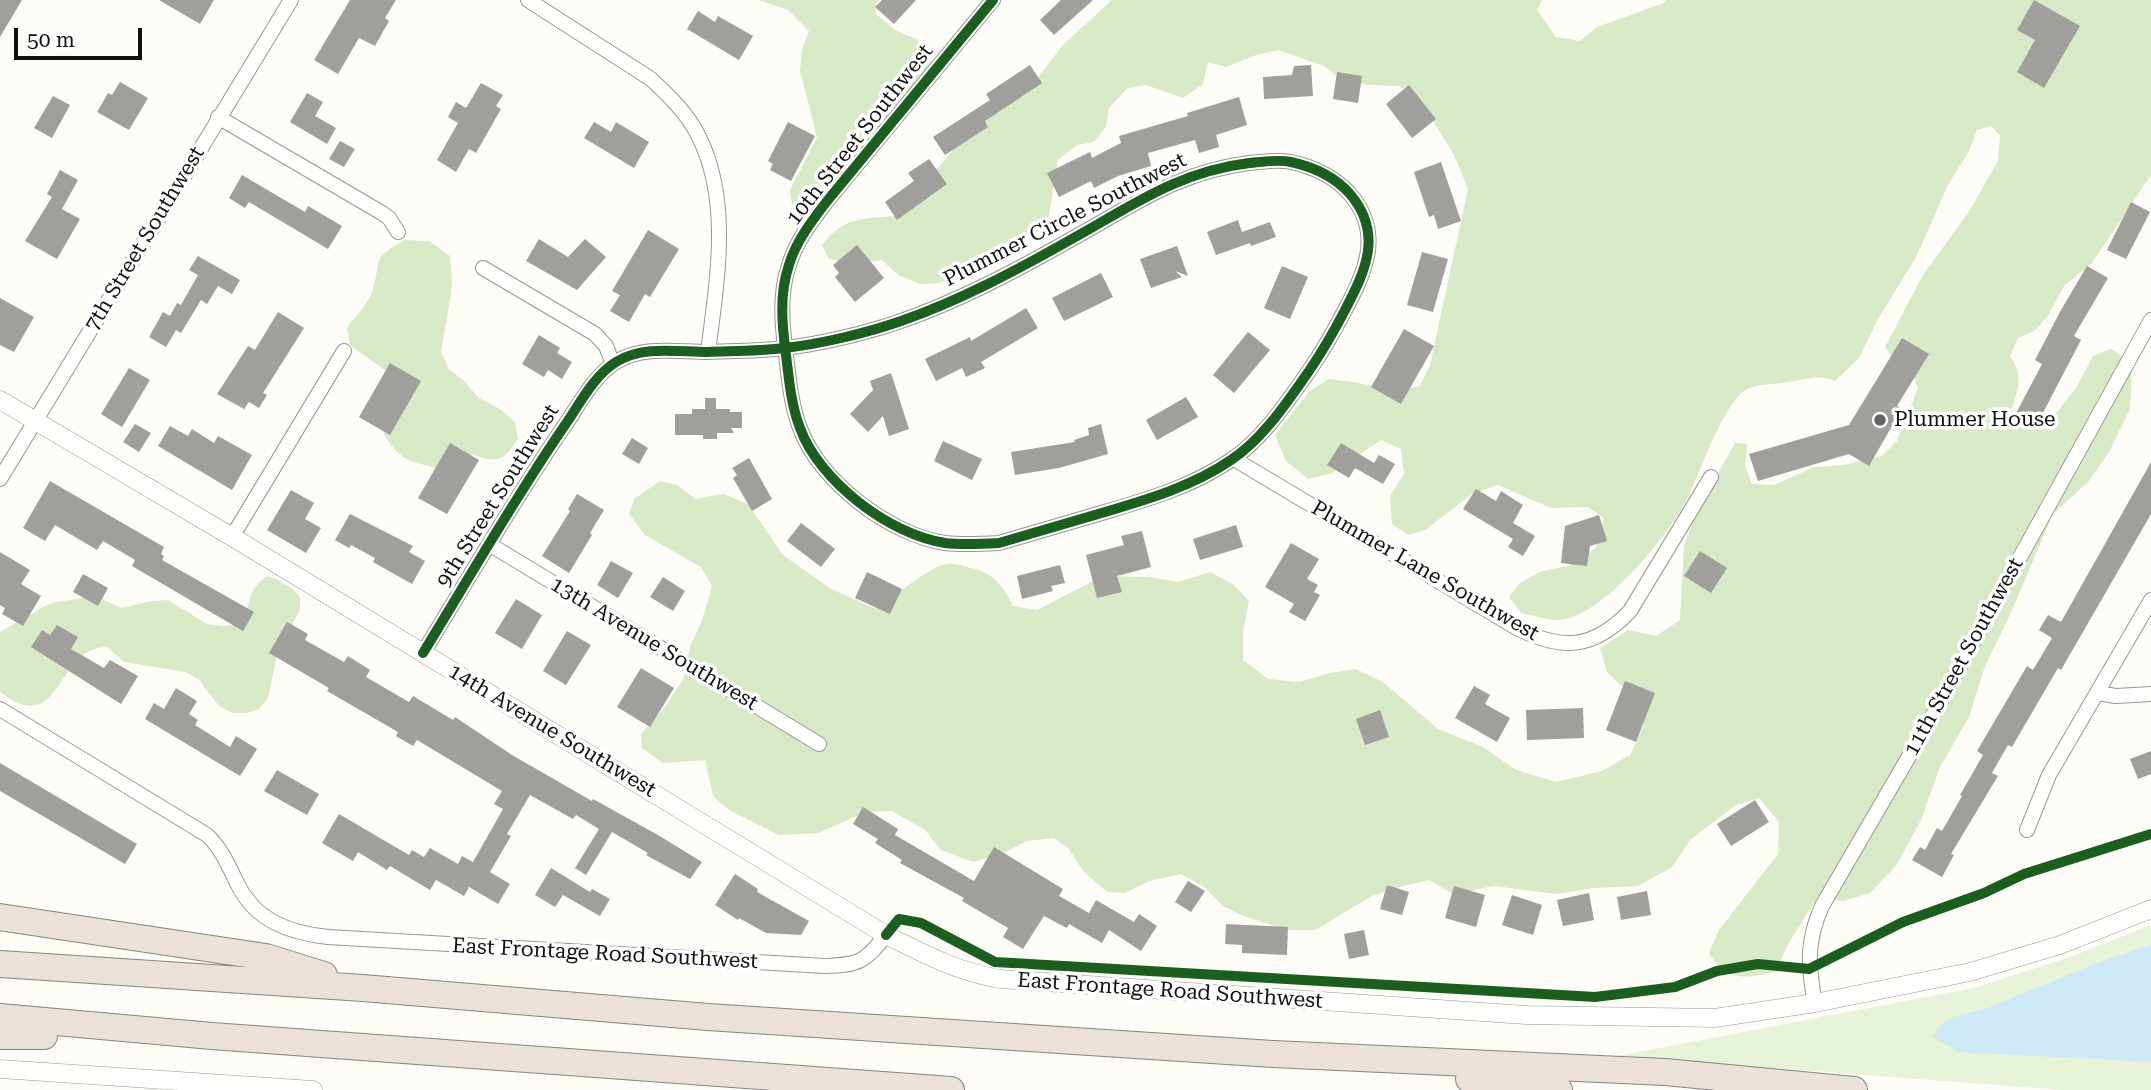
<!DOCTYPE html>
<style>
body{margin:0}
#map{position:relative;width:2151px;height:1090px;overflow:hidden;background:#fdfcf7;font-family:"Roboto Serif",serif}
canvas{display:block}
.scale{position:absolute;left:14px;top:28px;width:128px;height:32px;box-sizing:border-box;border:4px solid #111;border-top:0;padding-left:9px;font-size:21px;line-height:24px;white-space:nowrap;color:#111;-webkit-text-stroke:5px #fff;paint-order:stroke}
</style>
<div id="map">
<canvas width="2151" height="1090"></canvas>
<div class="scale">50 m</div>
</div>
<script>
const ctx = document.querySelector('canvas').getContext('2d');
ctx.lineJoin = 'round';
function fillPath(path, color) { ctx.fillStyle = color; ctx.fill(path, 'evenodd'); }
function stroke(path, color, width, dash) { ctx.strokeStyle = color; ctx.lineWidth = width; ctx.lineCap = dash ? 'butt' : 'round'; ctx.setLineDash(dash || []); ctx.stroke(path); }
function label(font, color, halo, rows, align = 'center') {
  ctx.font = font + ' "Roboto Serif",serif'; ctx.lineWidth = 7; ctx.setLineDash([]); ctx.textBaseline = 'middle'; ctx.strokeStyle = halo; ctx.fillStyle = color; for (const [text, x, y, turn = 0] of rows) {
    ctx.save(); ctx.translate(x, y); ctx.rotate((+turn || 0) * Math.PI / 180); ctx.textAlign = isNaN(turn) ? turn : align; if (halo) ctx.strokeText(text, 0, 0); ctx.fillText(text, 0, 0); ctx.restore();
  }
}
fillPath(new Path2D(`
 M2151 925V1090H2062L1618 1056 1974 988 2073 956Z`), '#e7f3d7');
fillPath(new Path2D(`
 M759 0H879L875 7 876 14 895 30 918 40 932 63 915 102 856 174 807 212H793L790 190 817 137 800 71 802 49 809 31 788 10Z
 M1112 0H1542L1537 10 1556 37 1580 41 1597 27 1664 3 1666 0H2151V175L2092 263 2064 286 2049 314 2036 330 2018 338 2010 356C2023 375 2019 389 2011 410L2029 424 2053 417 2076 388 2093 356 2111 349 2132 363 2130 409 2109 452 2088 482 2053 514 2009 617 1985 666 1969 717 1940 767 1921 820 1896 866 1870 893 1843 901 1817 898 1790 941 1775 972C1747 979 1724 981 1709 953L1719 930 1778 854 1779 822 1759 798 1736 805 1690 840 1672 867 1638 886 1594 888 1556 894 1494 886 1453 894 1429 880 1395 888 1372 896 1315 930H1287L1244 916 1223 906 1204 887 1181 874 1149 881 1125 893 1107 892 1083 871 1069 849 1054 838 1027 841 1001 854 973 862 941 850 925 830 892 811 866 812 818 833 779 835 729 810 713 796 705 760 663 763 642 748 641 734 665 707 684 678 690 647 702 620 712 586 701 567 645 535 629 514 634 499 660 481 677 485 695 499 723 494 748 504 783 555 831 589 876 609C896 597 927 566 949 564 955 563 965 567 971 568 994 573 1003 586 1013 606L1037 610 1103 576 1150 577 1178 582 1210 572 1234 585 1249 601 1243 631V660L1268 679 1300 682 1329 673 1356 669 1383 682 1438 729 1483 747 1516 770 1556 782 1602 771 1630 755 1644 725 1633 697 1607 672 1600 648 1628 630 1656 636 1680 620 1684 545 1696 513 1735 443 1747 444 1745 467 1752 484 1774 485 1814 467 1844 465 1882 456 1897 441 1918 388 1912 372 1897 364 1885 347 1923 275 1968 213 1998 161 2000 136 1991 126 1977 130 1968 153 1948 185 1916 257 1878 319 1859 358 1835 381C1819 374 1806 379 1789 382 1779 384 1755 384 1747 389 1724 402 1701 470 1689 495 1673 531 1600 620 1558 620 1546 620 1533 615 1521 613L1509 597 1520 583 1542 571 1568 566 1596 548 1604 518 1588 507 1551 508 1498 485 1472 494 1425 530 1408 535 1392 524 1390 496 1404 474 1401 449 1381 440 1332 473 1308 479 1286 461 1275 435 1309 392 1329 379 1353 382 1398 391 1420 386 1430 365 1468 189 1454 155 1421 101 1399 86 1368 85 1339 78 1324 66 1278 50 1253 56 1226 67 1208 62 1203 84 1183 98 1146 85 1128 88 1109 108 1106 127 1094 142 1077 145 1058 160 1049 216 1032 236 976 267 939 283 920 284 898 275 882 260 854 264 829 259 822 245C844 217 861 219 895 216L923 180 940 166 956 146 1038 77 1063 45Z
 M405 240 429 241 450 256 452 281 450 301 441 351 449 369 464 381 479 398 500 409 515 422 518 439C494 477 486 449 458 456 451 458 444 464 438 468 410 462 399 460 384 434L396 378 350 345 347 328C355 317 368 304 372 292 383 259 369 259 405 240Z
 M267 576C280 580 291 586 300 597V610L278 651 268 698 259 709 247 713H233L219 706 198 679 185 672 124 662 107 647C54 647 63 740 0 692V632L45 606 56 602 95 596 122 608 151 601 168 600 207 624 222 626 242 624C251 604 247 590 267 576Z`), '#d8eac5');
fillPath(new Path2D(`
 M2151 945V1062L1957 1052 1933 1036 1941 1025 1950 1018 1988 1008 2094 964Z`), '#cde8f7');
fillPath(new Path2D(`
 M0 0H22L0 37Z
 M159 0H214L200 24Z
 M350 0H396L385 18 389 21 375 46 359 38 338 74 314 60Z
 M882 0H916L894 24 875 7Z
 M1061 0H1093L1054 35 1040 20Z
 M2034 0 2080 26 2044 88 2017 72 2035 40 2017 30Z
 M698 11 715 22 718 16 753 36 739 60 687 29Z
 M1030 65 1042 83 985 121 988 127 945 155 933 137 990 100 986 94Z
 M1311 65 1313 96 1264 99 1263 77 1292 75 1294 66Z
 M1337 72 1362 76 1358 103 1333 99Z
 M120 82 148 98 129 130 97 112 108 93 112 95Z
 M481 83 503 95 496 106 501 109 476 153 469 149 456 172 437 160 458 123 448 117 456 102 466 108Z
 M1409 85 1436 119 1412 138 1386 104Z
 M307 93 323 102 315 116 336 128 327 144 290 122Z
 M53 96 70 105 52 138 34 128Z
 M1239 97 1247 125 1216 135 1219 147 1199 153 1195 140 1148 153 1151 166 1118 176 1094 188 1091 181 1059 197 1047 173 1090 152 1092 158 1121 143 1119 136 1188 116 1187 113Z
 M594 122 611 132 616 122 649 142 634 168 584 138Z
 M788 122 815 136 791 181 770 170 773 164 768 161Z
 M340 141 355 149 344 167 329 159Z
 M929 159 947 184 897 220 885 202 914 181 908 173Z
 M1441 162 1461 221 1438 229 1434 215 1429 217 1414 172Z
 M60 170 78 180 62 209 80 219 57 259 25 241 52 197 47 194Z
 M242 175 305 212 308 206 342 226 328 249 249 202 245 208 229 198Z
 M2131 202 2150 212 2126 259 2107 250Z
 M1238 220 1242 232 1270 222 1276 237 1251 246 1250 243 1216 255 1207 232Z
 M648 230 679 249 650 297 645 294 629 322 610 311 620 295 612 291Z
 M539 239 568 257 585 239 606 257 577 290 526 261Z
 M857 245 884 278 855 302 835 277 839 273 833 265Z
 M1177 246 1188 276 1175 271 1182 277 1151 288 1140 259Z
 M1422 252 1448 259 1433 312 1407 305Z
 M198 256 240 280 232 294 218 286 207 304 201 300 181 333 176 330 166 347 149 337 163 312 170 316 177 303 181 305 198 275 189 270Z
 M1282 266 1308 277 1290 319 1264 308Z
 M2087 266 2108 278 2074 336 2081 340 2035 428 2014 417 2042 364 2035 360 2061 310Z
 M1101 273 1113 297 1064 321 1052 298Z
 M0 298 34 317 14 352 0 345Z
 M1026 308 1038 328 981 362 985 368 966 377 962 368 936 381 925 359 970 337 971 341Z
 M278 312 304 328 263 393 267 395 259 408 249 402 244 409 217 394 248 346 255 350Z
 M1404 329 1434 346 1401 404 1371 387Z
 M1248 332 1270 350 1234 393 1213 375Z
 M539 335 560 348 557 353 572 362 562 379 548 370 544 377 522 364Z
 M1902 338 1929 354 1897 406 1911 414 1904 426 1895 421 1869 466 1849 454 1758 481 1749 454 1849 425Z
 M390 363 421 381 390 435 359 417Z
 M129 368 150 380 122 427 101 414Z
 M891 373 909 429 889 436 883 416 868 432 850 414 873 390 870 381Z
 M1186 397 1198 417 1157 440 1146 420Z
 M705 398H716V409H730V412H742V428H731L734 433H717V439H703V435H675V414H692V409H705Z
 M135 424 151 433 139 452 123 442Z
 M1101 424 1108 454 1059 468 1015 475 1011 452 1075 442 1074 440 1089 435 1088 428Z
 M170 426 188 436 192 429 214 443 218 436 252 455 232 490 158 446Z
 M632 438 648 448 639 464 622 454Z
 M943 441 982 459 972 480 934 461Z
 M450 443 479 460 447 514 418 498Z
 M1341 443 1374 463 1379 455 1395 464 1383 484 1355 468 1349 478 1327 465Z
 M749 458 772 499 752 511 733 478 737 475 732 468Z
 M2151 462V514L2061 670 2058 668 2012 747 2008 745 1992 773 1998 776 1951 854 1954 855 1942 877 1912 860 1920 847 1925 850 1937 828 1942 831 1962 796 1960 795 1983 755 1977 751 2027 666 2033 670 2052 638 2039 630 2048 615 2061 622Z
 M50 481 164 547 161 554 164 556 162 560 254 612 243 631 132 566 135 560 103 541 97 550 55 525 45 541 23 528Z
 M1476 489 1496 501 1501 491 1523 505 1513 523 1535 536 1523 556 1508 547 1513 539 1463 509Z
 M291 490 314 503 305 519 321 528 306 553 267 530Z
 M577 494 604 510 590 533 592 535 569 573 542 556 570 511 568 509Z
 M350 514 413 546 409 552 425 561 412 584 373 562 375 558 351 545 349 548 335 540Z
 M1599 515 1607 541 1590 546 1587 566 1561 563 1565 526Z
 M801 523 835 549 821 567 787 541Z
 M1236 525 1243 547 1200 560 1193 539Z
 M1142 531 1151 567 1117 576 1122 592 1097 598 1086 555 1124 545 1121 536Z
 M1291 543 1319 559 1307 579 1318 585 1314 592 1320 595 1305 621 1289 612 1294 604 1265 587Z
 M1700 551 1727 568 1711 593 1684 576Z
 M0 552 30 570 21 584 41 596 23 626 2 614 5 608 0 605Z
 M611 561 633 573 618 598 597 585Z
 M1060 565 1065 583 1051 586 1053 591 1022 599 1017 576Z
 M867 572 902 589 890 614 855 598Z
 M83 574 108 588 98 606 73 592Z
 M663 577 685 591 673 611 650 597Z
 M516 599 542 615 522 649 495 633Z
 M287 622 308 634 305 640 344 662 348 656 370 670 366 677 409 702 413 696 453 720 455 717 512 755 592 801 593 799 658 835 702 862 690 879 646 855 648 853 612 832 586 875 575 868 599 829 576 815 573 819 530 795 507 834 511 836 490 872 510 884 498 904 469 887 464 896 436 880 430 890 390 866 387 870 358 852 353 861 322 843 339 814 409 855 412 850 424 857 430 848 458 864 462 856 473 862 503 809 494 804 502 791 417 740 413 746 396 736 398 732 327 691 329 688 269 653Z
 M57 625 78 637 71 649 104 668 110 660 138 676 121 704 31 647 42 630 50 635Z
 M567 631 591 645 566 685 543 671Z
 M641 668 674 688 650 727 617 707Z
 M1625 681 1655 693 1636 742 1606 730Z
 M1474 686 1490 695 1485 704 1510 718 1497 742 1455 718Z
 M176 688 197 701 189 714 198 720 195 725 230 747 236 736 257 749 240 776 145 719 154 703 164 709Z
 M1583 708 1584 738 1527 740 1526 710Z
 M1380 710 1389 737 1365 745 1356 719Z
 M2151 751V774L2138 779 2130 759Z
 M0 763 137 844 125 864 0 791Z
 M277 770 319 794 307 815 264 791Z
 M1755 800 1769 822 1731 846 1717 824Z
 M863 807 898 829 895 835 974 881 994 847 1063 889 1059 896 1089 913 1096 900 1134 922 1139 914 1157 926 1141 951 1109 930 1102 943 1069 924 1067 928 1044 916 1023 949 1003 937 1008 928 962 901 964 898 900 863 902 860 875 843 878 839 853 824Z
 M551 868 590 892 592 889 610 899 600 916 563 895 555 907 535 895Z
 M735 874 758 889 757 892 809 921 801 935 766 933 739 918 738 920 715 905Z
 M1188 881 1205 891 1191 912 1175 902Z
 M1387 885 1409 892 1402 915 1380 909Z
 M1454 886 1485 895 1476 927 1445 918Z
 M1647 891 1651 915 1621 920 1617 897Z
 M1589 893 1594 920 1563 926 1557 900Z
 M1512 895 1542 905 1533 935 1502 925Z
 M1226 924 1288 927 1287 955 1242 953V945L1225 944Z
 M1364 930 1369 955 1349 959 1344 934Z`), '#a19f9c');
const minor = new Path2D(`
 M528 0 651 79C668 95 686 112 697 133 732 199 717 280 708 352
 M218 117 382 213 389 218 398 232
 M483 268 595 334 606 346 613 364
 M1234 459 1515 627C1561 651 1593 650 1630 611L1711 477
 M0 479 291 0
 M232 537 344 351
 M489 544 819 744
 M423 653C469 578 513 501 563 428 578 407 593 376 616 362 643 345 678 352 708 352 733 351 760 351 785 348 820 344 867 333 901 321 959 301 1017 270 1070 240 1132 206 1177 172 1249 163 1263 162 1277 159 1291 162 1314 167 1335 177 1350 194 1384 234 1365 272 1344 312 1333 333 1322 352 1309 371 1287 402 1263 439 1231 460 1193 486 1149 499 1105 512 1070 522 1034 533 999 543 981 544 963 545 945 543 890 535 819 481 800 428 791 405 789 379 786 355 782 325 779 294 789 265 796 241 812 221 827 201L993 0
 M2097 693 2116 696 2151 694
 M0 709 207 835C222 849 229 867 238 885 256 921 290 933 328 937L825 966C859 965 865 962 886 935
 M2027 830 2049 775 2151 600
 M1815 1003C1808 966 1806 942 1822 906L1933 715 2151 320`);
const tertiary = new Path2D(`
 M0 400 244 544 886 935C924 954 958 972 1000 979L1526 1015 1715 1018 1815 1003 1970 972 2060 945 2151 909
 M0 1069 313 1090`);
const motorway = new Path2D(`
 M0 917 266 957 324 975
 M0 964 363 988 708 1017 1273 1054 1665 1072 1854 1090
 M0 1017 212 1036 951 1090
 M0 1036H44
 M1469 1079 1559 1090`);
stroke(minor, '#979795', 16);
stroke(tertiary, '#979795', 19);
stroke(motorway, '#858482', 28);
stroke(minor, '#fffffe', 14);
stroke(tertiary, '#fffffe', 18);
stroke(motorway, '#eae1d8', 26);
stroke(new Path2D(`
 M423 653C469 578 513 501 563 428 578 407 593 376 616 362 643 345 678 352 708 352 733 351 760 351 785 348 820 344 867 333 901 321 959 301 1017 270 1070 240 1132 206 1177 172 1249 163 1263 162 1277 159 1291 162 1314 167 1335 177 1350 194 1384 234 1365 272 1344 312 1333 333 1322 352 1309 371 1287 402 1263 439 1231 460 1193 486 1149 499 1105 512 1070 522 1034 533 999 543 981 544 963 545 945 543 890 535 819 481 800 428 791 405 789 379 786 355 782 325 779 294 789 265 796 241 812 221 827 201L993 0
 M886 935 899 919 921 923 995 962 1595 997 1675 987 1717 971 1758 964 1809 969 1903 922 1984 893 2024 874 2151 834`), '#1b5e20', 10);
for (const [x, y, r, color] of [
 [1880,420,7,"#646362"]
]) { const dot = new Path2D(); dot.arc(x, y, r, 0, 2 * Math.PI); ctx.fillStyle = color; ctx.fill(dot); stroke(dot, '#fff', 2.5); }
label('21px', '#111', '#fff', [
 ["10th Street Southwest",860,135,-52],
 ["Plummer Circle Southwest",1065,220,-27],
 ["7th Street Southwest",145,239,-59],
 ["9th Street Southwest",498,496,-58],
 ["Plummer Lane Southwest",1425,571,30],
 ["13th Avenue Southwest",654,644,31],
 ["11th Street Southwest",1964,657,-61],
 ["14th Avenue Southwest",552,731,31],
 ["East Frontage Road Southwest",605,954,3],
 ["East Frontage Road Southwest",1170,991,4]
]);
label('21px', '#111', '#fff', [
 ["Plummer House",1894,420]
], 'left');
</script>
